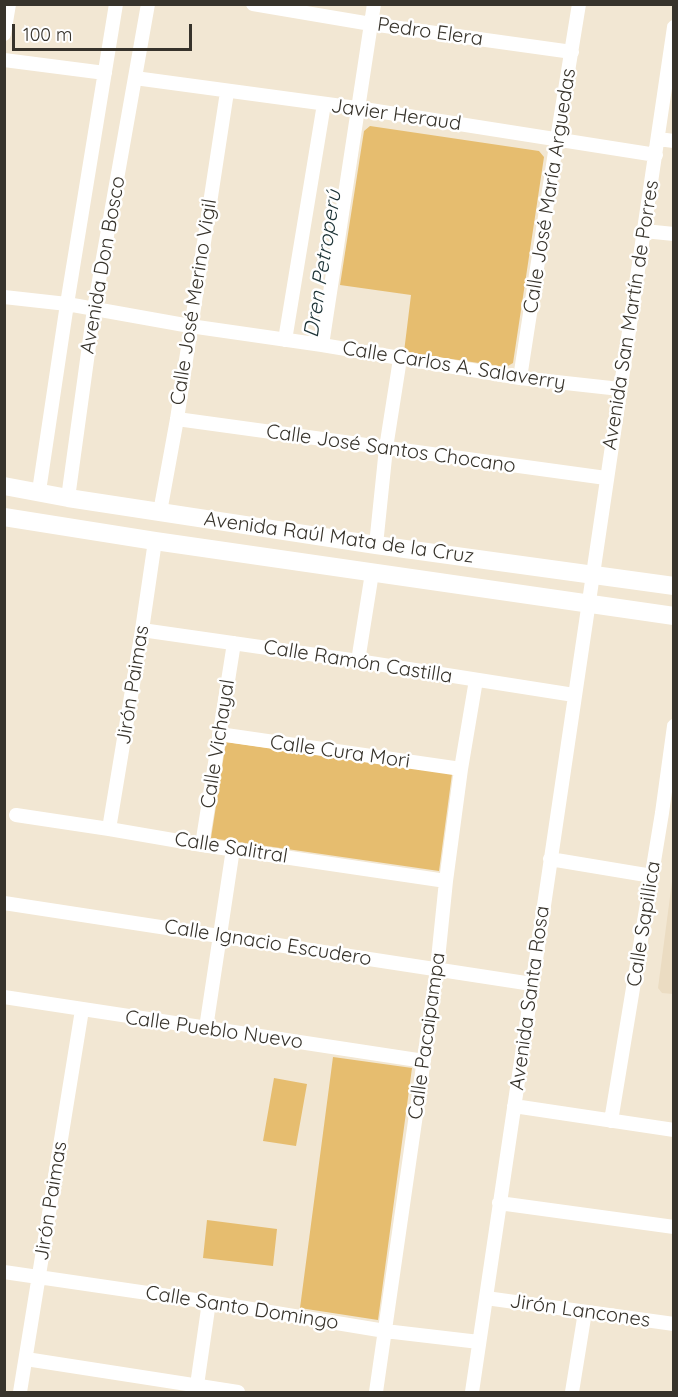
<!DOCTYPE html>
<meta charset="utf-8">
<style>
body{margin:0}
#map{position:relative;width:678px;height:1397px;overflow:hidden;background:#f2e7d3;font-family:Quicksand,sans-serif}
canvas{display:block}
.frame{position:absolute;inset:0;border:6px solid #37332b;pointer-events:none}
.scale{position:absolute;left:12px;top:24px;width:180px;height:27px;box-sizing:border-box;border:3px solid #37332b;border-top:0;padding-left:8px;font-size:18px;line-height:21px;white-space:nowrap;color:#37332b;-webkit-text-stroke:4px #fff;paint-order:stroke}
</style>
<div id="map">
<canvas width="678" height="1397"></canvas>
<div class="frame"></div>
<div class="scale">100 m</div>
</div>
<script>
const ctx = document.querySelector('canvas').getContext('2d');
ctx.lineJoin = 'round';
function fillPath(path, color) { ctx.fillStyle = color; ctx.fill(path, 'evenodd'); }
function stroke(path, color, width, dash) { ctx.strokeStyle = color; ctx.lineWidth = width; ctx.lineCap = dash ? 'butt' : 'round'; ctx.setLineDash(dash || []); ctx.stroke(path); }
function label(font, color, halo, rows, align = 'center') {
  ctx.font = font + ' Quicksand,sans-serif'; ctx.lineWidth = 5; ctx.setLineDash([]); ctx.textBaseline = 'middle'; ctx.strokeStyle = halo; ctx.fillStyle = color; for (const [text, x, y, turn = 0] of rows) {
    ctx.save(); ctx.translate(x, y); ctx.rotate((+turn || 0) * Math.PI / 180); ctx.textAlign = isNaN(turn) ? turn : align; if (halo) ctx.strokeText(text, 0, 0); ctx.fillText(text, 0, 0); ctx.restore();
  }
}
fillPath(new Path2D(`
 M673 874V994L662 993 658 988Z`), '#ebdcc2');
fillPath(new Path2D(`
 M370 126 539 151 544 157 513 363 506 367 404 352 411 295 340 285 364 131Z
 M226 742 452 774 439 871 211 838Z
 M333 1057 412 1068 378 1320 300 1308Z
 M274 1078 307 1084 296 1146 263 1141Z
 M207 1220 277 1229 273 1266 203 1258Z`), '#e6bd6f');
stroke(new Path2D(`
 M253 4 371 24 572 52
 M4 34 9 4
 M4 60 105 73
 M135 78 364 109 656 155
 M658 139 674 141
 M644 231 674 234
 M4 297 67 304 190 326 322 345 520 378 620 389
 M285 340 324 104
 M322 345 374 4
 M520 378 557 139 579 4
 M177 419 606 478
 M39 491 67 304 116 4
 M68 498 94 309 148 4
 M160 512 177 419 227 92
 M376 545 386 448 400 359
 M142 630 358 661 574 695
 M358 661 372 573
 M219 734 461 769
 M16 815 109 829 202 845 446 881
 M109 829 142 630 155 541
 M202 845 234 643
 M550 859 652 876
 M4 903 532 984
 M4 997 424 1061
 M206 1028 233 849
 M514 1106 674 1130
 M611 1121 662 813 674 726
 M499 1203 674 1227
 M4 1272 209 1302 385 1331 479 1342
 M486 1298 674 1324
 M26 1359 238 1392
 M20 1392 82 1010
 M196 1392 209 1302
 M376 1392 437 969 446 881 461 769 476 680
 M472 1392 674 27
 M572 1392 585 1312`), '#fff', 14);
stroke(new Path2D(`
 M4 486 68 498 376 545 674 586
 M4 517 155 541 674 616`), '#fff', 18);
label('20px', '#37332b', '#fff', [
 ["Pedro Elera",430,32,8],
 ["Javier Heraud",396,115,8],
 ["Calle José María Arguedas",550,191,-81],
 ["Avenida Don Bosco",103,265,-80],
 ["Calle José Merino Vigil",194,302,-81],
 ["Avenida San Martín de Porres",631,315,-81],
 ["Calle Carlos A. Salaverry",454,366,9],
 ["Calle José Santos Chocano",391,449,8],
 ["Avenida Raúl Mata de la Cruz",339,538,8],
 ["Calle Ramón Castilla",358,662,9],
 ["Jirón Paimas",133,685,-81],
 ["Calle Vichayal",218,744,-81],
 ["Calle Cura Mori",340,752,8],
 ["Calle Salitral",231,848,9],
 ["Calle Sapillica",644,924,-81],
 ["Calle Ignacio Escudero",268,943,9],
 ["Avenida Santa Rosa",530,998,-82],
 ["Calle Pueblo Nuevo",214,1030,8],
 ["Calle Pacaipampa",427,1036,-82],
 ["Jirón Paimas",51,1201,-81],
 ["Calle Santo Domingo",242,1308,9],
 ["Jirón Lancones",580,1311,8]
]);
label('italic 21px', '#1a3134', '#fff', [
 ["Dren Petroperú",323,264,-81]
]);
</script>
